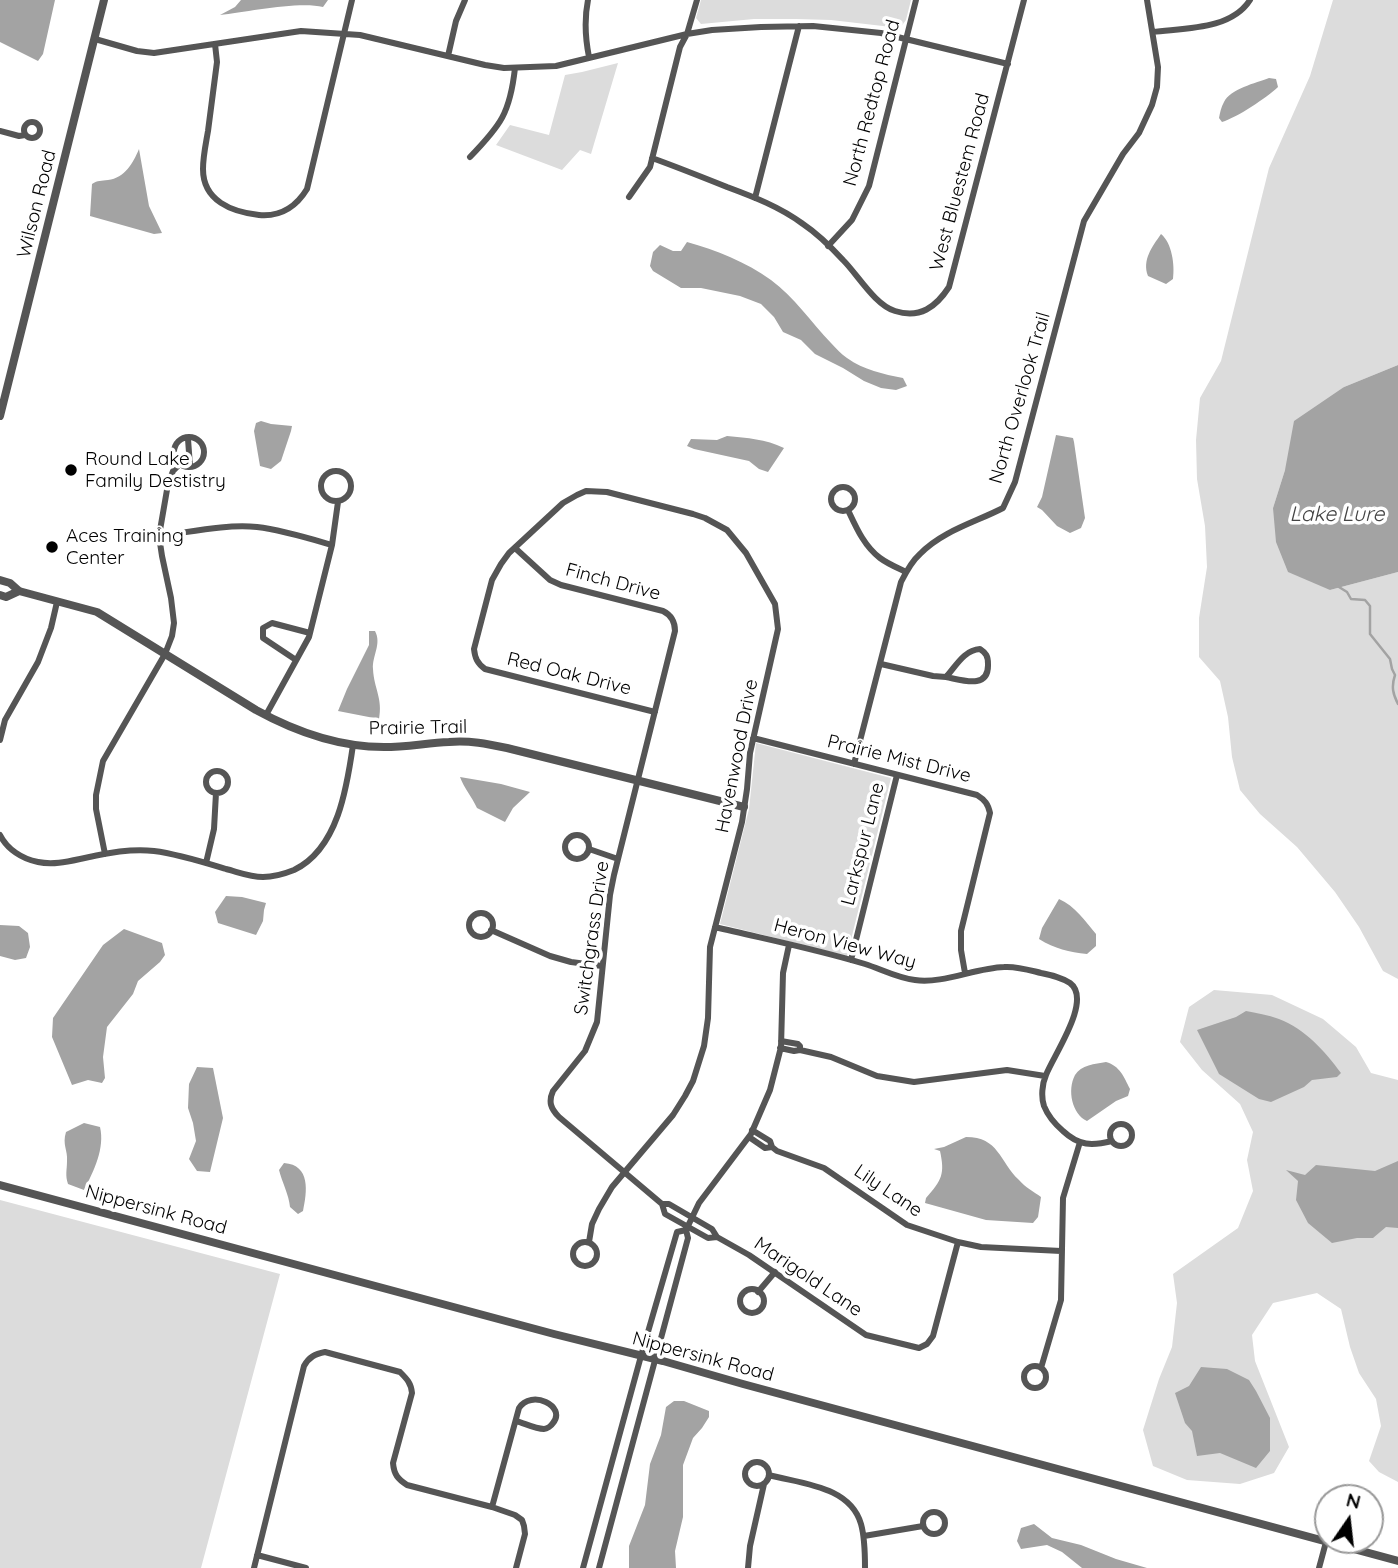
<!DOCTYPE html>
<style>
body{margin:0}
#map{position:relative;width:1398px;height:1568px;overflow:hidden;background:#fff;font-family:Quicksand,sans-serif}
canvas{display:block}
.north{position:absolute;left:1314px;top:1484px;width:70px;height:70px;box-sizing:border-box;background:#fff;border:2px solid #999;border-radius:50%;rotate:14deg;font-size:19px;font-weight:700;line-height:28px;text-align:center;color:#000}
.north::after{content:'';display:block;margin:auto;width:24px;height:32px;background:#000;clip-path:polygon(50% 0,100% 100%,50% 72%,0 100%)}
</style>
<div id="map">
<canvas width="1398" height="1568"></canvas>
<div class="north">N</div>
</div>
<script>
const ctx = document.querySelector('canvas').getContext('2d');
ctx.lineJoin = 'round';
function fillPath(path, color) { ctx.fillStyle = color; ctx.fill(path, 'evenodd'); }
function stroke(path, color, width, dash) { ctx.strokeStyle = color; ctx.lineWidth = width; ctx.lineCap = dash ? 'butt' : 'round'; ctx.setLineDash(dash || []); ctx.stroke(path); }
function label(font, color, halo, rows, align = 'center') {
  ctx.font = font + ' Quicksand,sans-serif'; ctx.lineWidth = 7; ctx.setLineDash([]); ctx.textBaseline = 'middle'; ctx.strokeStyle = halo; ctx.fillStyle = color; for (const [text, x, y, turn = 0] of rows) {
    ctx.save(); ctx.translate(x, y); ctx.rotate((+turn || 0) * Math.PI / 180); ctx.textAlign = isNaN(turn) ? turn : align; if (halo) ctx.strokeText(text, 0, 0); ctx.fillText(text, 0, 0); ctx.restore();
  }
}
fillPath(new Path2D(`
 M701 0H911L906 20 900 28 831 20 796 19H754L701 24 696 18Z
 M1333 0H1398V365L1344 387 1285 470 1273 508 1330 590 1398 572V979L1383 971 1359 927 1335 892 1297 847 1260 814 1240 790 1232 757 1228 717 1220 681 1199 657V618L1207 567 1205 526 1197 479 1196 440 1200 398 1221 361 1269 168 1310 76Z
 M618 63 591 154 580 150 562 170 496 145 510 125 549 135 565 75 582 72Z
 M756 743 891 778 847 956 720 924 749 809Z
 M1214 990 1272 995 1323 1019 1356 1047 1371 1073 1398 1080V1482L1379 1472 1369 1461 1381 1426 1376 1399 1359 1373 1350 1347 1341 1309 1317 1293 1273 1303 1252 1335 1255 1361 1289 1447 1274 1473 1240 1484 1187 1480 1153 1466 1143 1430 1159 1379 1172 1347 1177 1303 1173 1274 1238 1228 1253 1191 1247 1160 1253 1132 1240 1104 1202 1070 1180 1042 1189 1007Z
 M0 1200 280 1274 201 1568H0Z`), '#dcdcdc');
fillPath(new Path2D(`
 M0 0H55L43 54 38 61 0 42Z
 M241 0H328L323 7C299 1 246 12 220 15L235 7Z
 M1269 78 1276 79 1278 87C1266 98 1238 117 1222 122L1219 118C1220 113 1221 107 1224 102 1230 89 1256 83 1269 78Z
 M139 149 149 206 162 233 154 234 90 216 92 184C98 180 101 181 108 180 125 178 133 163 139 149Z
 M1161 234C1172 243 1175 265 1173 279L1166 284 1148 276C1142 260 1152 247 1161 234Z
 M687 242C716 250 746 262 771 280 794 297 811 322 831 343 836 348 841 354 847 358 864 370 883 374 903 378L907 386 896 390 881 388 864 381 843 368 815 354 801 340 783 332 774 317 761 304 740 296 701 288H681L653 271 650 266 653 252 660 245 673 251H681Z
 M1398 365V572L1330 590 1288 572 1276 542 1273 508 1285 470 1294 421 1344 387Z
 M261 421 271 424 292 426 291 431 281 461 271 469 260 466 254 431 256 423Z
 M1056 435 1073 438 1074 442 1085 518 1081 528 1070 533 1057 526 1042 510 1037 507 1042 497Z
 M727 436C748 438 765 439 784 448L768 472 759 469 749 461 694 449 687 446 691 439 717 440Z
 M369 631H375C382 644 372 656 373 669 374 689 383 698 379 719L338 711 347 689 369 645Z
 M460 777 501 784 530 792 513 808 505 822 477 808C472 797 464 788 460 777Z
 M226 896 242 897 266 903 264 910 263 921 256 935 218 923 215 912Z
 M1059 899C1075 906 1085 921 1096 934V946L1087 954C1069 952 1055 949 1039 939L1042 928Z
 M0 925 19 926 28 933 30 947 26 958 15 960 0 956Z
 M124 929 162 943 165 955 160 962 138 981 133 994 107 1027 103 1057 105 1078 102 1083 88 1080 72 1085 52 1037 53 1018 103 945Z
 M1246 1011C1256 1013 1268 1015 1279 1019 1305 1029 1325 1051 1341 1073L1337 1077 1312 1080 1304 1087 1271 1102 1259 1099 1219 1074 1197 1030 1236 1017Z
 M1106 1062C1120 1066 1124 1077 1130 1089L1128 1096 1116 1101 1087 1121C1072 1114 1067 1090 1075 1075 1081 1065 1095 1064 1106 1062Z
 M197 1067 213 1068 223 1118 210 1172 197 1171 189 1159 196 1141 193 1123 188 1108 189 1084Z
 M84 1123 100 1127C105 1148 94 1171 84 1190L68 1184C65 1175 67 1170 67 1161 68 1150 62 1145 66 1132Z
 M966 1137C999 1137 999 1161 1019 1180 1025 1187 1034 1192 1041 1197L1038 1217 1033 1223 986 1220 925 1203 926 1198C942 1180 945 1174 940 1151L934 1149 944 1147Z
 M1398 1161V1228L1386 1227 1373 1238H1357L1332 1243 1308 1223 1296 1200 1298 1181 1286 1170 1305 1175 1316 1165 1375 1171Z
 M284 1163C311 1165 307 1192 303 1211L298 1214 290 1207C289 1195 282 1182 279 1170Z
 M1201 1367 1227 1369 1249 1380 1256 1391 1270 1418V1451L1256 1468 1220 1453 1197 1456 1192 1431 1185 1423 1175 1393 1189 1386Z
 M674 1401H684L709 1411V1417L702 1428 693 1438 683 1465V1517L675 1551 676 1568H629V1546L645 1505 650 1464 661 1435 666 1407Z
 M1034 1524 1052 1538 1081 1545 1116 1559 1147 1568H1082L1062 1552 1047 1545 1021 1549 1017 1541 1021 1528Z`), '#a3a3a3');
stroke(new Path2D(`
 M1339 587 1347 592 1351 599 1365 600 1370 606V634L1390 659 1392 669 1395 675C1391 687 1393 694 1398 704`), '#a3a3a3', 2.5);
stroke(new Path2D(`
 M588 0C584 20 585 37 589 57
 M1153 32C1185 28 1231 30 1250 0
 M95 39 137 51 154 53 301 31 360 35 485 65 504 68 556 66 687 34 712 30 761 27 813 26 881 33 1008 64
 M215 44 217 62C214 85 211 108 208 131 206 143 203 156 203 169 203 201 232 212 259 215 281 217 296 207 307 189L352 0
 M448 56 456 21 465 0
 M24 130a8 8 0 1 1 16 0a8 8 0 1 1-16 0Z
 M0 131 19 136 25 135
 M470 157C501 125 510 113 515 68
 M652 158C677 167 702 177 727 187 754 197 780 207 803 224 818 234 831 247 843 260 858 275 875 305 895 311 920 319 936 307 949 287L1024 0
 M629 197 650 167 680 47 687 34 697 0
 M755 198 799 26
 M828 246 852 220 869 186 916 0
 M174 452a15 15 0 1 1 30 0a15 15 0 1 1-30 0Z
 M188 439 190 466
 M321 486a15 15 0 1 1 30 0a15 15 0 1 1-30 0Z
 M831 499a12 12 0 1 1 24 0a12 12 0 1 1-24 0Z
 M848 510C856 527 864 546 880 558 888 564 898 568 906 572
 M159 536C191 532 225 524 257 527 282 530 308 538 332 545
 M515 548 550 580 561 585 663 611C671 615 675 621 675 631L614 875 610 895 597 1022 585 1051 553 1091C548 1102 551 1109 559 1117L662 1204
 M980 649C986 653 988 656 988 664 989 690 962 680 946 677 956 666 964 650 980 649Z
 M296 660 263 638V628L272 623 310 633
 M881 664 933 676 946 677
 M266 715 309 637 332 545 338 502
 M753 738 977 795C985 800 988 804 990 813L961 931V950L965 973
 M0 740 5 720 38 662 51 628 57 602
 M854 764 901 582C906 572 912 561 920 554 942 531 976 522 1003 508L1015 482 1084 221 1123 154 1139 133 1152 105 1157 87 1158 67 1147 0
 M206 782a11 11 0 1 1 22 0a11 11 0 1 1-22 0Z
 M0 835C7 849 22 859 38 862 52 865 66 862 80 859 104 854 129 848 154 851 178 854 203 862 226 869 238 872 250 877 263 877 273 877 284 874 294 870 338 849 347 787 353 745
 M565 847a12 12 0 1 1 24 0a12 12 0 1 1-24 0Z
 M589 849 618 859
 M105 854 96 809V795L103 761 165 654 172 636 174 623 171 598 162 556 159 536 168 484 173 471 180 464
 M206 863 214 829 216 793
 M469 925a12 12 0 1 1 24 0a12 12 0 1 1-24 0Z
 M715 927C765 939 816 949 865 964 881 969 897 978 915 980 943 984 975 968 1004 967 1017 966 1029 970 1041 973 1051 975 1061 977 1070 983 1093 1000 1053 1056 1046 1075 1042 1084 1041 1097 1044 1106 1048 1116 1056 1125 1063 1131 1079 1146 1092 1146 1112 1141
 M491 930 550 956 571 962 602 966
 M851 960 897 775
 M781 1041 798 1044 800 1046V1050
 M780 1048 794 1051 800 1050 831 1057 877 1076 914 1082 1007 1070 1045 1076
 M1110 1135a11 11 0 1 1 22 0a11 11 0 1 1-22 0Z
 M752 1130 770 1141 772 1147 777 1151 824 1168 907 1225 958 1242 981 1247 1061 1251
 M749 1137 765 1148 772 1147
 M662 1204 665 1214 708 1238 717 1237 749 1255 866 1335 919 1348 927 1344 933 1336 958 1242
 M662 1204H669L712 1229 717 1237
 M687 1228 699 1203 751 1134 770 1090 781 1047 783 973 789 945
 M589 1242 592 1224 599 1209 612 1187 673 1115 685 1096 693 1081 704 1046 708 1018 710 947 742 822 747 789 750 753 778 629 775 604 746 553 727 530 705 518 693 514 607 492 586 491 577 495 563 503 509 553 501 564 492 580 474 649C475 658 477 663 485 669L655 712
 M573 1254a12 12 0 1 1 24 0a12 12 0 1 1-24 0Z
 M740 1301a12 12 0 1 1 24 0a12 12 0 1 1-24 0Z
 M758 1292 775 1272
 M1024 1377a11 11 0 1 1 22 0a11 11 0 1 1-22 0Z
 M1041 1368 1061 1300 1063 1198 1080 1142
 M745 1474a12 12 0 1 1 24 0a12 12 0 1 1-24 0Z
 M769 1475C802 1484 850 1486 861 1524 865 1538 865 1553 865 1568
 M492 1507 519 1408C531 1389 567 1406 553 1423 551 1426 547 1429 544 1429 535 1429 524 1423 516 1421
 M923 1523a11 11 0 1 1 22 0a11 11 0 1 1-22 0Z
 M864 1536 923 1526
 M257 1555 306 1568
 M254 1568 304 1366C309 1357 315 1354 325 1352L400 1372C407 1379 411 1383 412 1393L393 1463C394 1475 398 1479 407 1485L492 1507 515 1515 522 1520 524 1526 525 1534 516 1568
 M583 1568 641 1356 677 1232 686 1230
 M599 1568 688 1238 686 1230
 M748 1568 750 1546 764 1484
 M1319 1568 1326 1542`), '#555', 6);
stroke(new Path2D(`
 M0 416 104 0
 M0 580 10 583 19 591 97 612 256 710C296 732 338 747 384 747 406 747 427 743 449 742 469 740 488 744 507 748L744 807
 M0 595 6 597 19 591
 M0 1185 554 1334 663 1361 743 1384 1398 1561`), '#555', 8);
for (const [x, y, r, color] of [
 [71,470,7,"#000"],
 [52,547,7,"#000"]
]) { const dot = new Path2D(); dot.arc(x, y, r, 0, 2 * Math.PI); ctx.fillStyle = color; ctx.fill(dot); stroke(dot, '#fff', 2.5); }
label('19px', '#000', '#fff', [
 ["North Redtop Road",872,103,-75],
 ["West Bluestem Road",960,182,-75],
 ["Wilson Road",37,204,-76],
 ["North Overlook Trail",1020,398,-74],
 ["Finch Drive",613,582,15],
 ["Red Oak Drive",569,674,14],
 ["Prairie Trail",418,728,-1],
 ["Havenwood Drive",737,756,-79],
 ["Prairie Mist Drive",899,759,14],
 ["Larkspur Lane",863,844,-76],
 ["Switchgrass Drive",592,938,-82],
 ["Heron View Way",845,944,15],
 ["Lily Lane",888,1191,34],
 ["Nippersink Road",156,1210,15],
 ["Marigold Lane",808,1277,34],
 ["Nippersink Road",703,1357,15]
]);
label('19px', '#000', '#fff', [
 ["Round Lake",85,459],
 ["Family Destistry",85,481],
 ["Aces Training",66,536],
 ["Center",66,558]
], 'left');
label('italic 21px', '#444', '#fff', [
 ["Lake Lure",1337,515]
]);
</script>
